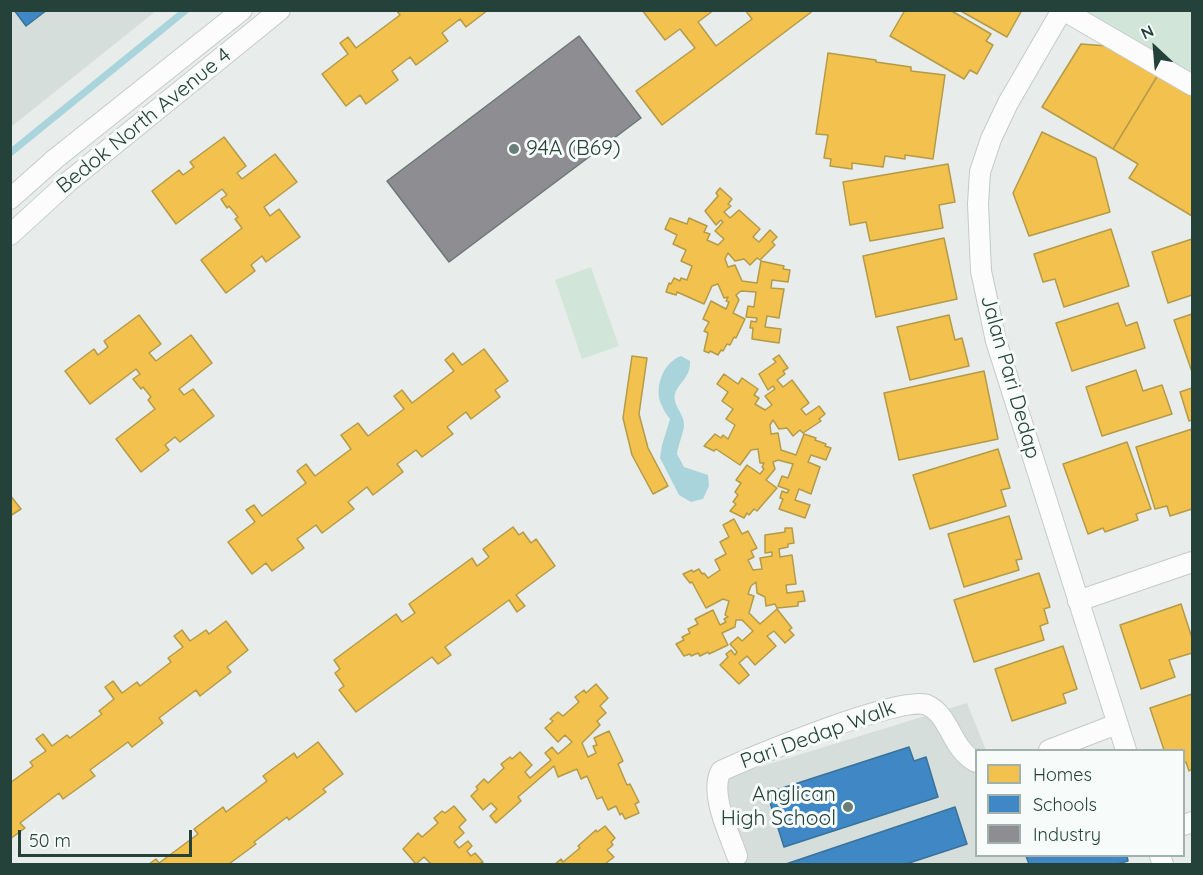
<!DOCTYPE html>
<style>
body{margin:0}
#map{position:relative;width:1203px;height:875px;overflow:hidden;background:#e8edeb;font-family:Quicksand,sans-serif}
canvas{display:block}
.frame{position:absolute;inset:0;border:12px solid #24423a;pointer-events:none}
.legend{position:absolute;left:975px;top:749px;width:210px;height:108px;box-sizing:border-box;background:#f7fbf9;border:2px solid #a3b1ad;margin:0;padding:8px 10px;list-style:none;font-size:18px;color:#24423a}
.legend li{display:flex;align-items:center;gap:12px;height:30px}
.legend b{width:30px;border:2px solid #a3b1ad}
.north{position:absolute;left:1125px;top:18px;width:60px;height:60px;-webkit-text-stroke:4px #f7fbf9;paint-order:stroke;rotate:334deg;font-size:16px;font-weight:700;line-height:24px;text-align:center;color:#24423a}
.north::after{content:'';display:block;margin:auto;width:21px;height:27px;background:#24423a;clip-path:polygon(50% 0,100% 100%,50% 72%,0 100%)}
.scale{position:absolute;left:18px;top:830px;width:174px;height:27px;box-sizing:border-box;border:3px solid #24423a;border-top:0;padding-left:8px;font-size:18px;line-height:21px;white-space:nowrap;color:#24423a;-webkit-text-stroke:4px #f7fbf9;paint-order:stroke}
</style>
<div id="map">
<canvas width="1203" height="875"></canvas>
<div class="frame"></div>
<ul class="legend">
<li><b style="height:16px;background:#f2c14e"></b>Homes</li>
<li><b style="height:16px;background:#3f88c5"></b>Schools</li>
<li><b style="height:16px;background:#8d8d92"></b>Industry</li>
</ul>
<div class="north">N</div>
<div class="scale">50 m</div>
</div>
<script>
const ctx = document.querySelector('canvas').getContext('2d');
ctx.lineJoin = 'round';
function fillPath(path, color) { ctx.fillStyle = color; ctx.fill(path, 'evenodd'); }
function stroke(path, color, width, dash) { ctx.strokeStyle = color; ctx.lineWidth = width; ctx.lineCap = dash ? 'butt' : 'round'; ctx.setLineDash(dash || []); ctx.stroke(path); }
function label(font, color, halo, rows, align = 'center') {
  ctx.font = font + ' Quicksand,sans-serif'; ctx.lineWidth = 6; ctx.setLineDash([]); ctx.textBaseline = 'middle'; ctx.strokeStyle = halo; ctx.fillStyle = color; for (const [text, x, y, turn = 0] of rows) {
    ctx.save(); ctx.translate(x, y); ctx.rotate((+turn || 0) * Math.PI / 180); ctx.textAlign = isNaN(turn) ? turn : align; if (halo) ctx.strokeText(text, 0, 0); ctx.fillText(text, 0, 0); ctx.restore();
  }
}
fillPath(new Path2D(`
 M11 11H156L11 127Z
 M967 703 986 750H976V856H1026L1030 864H737L714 781Z`), '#d6dedb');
fillPath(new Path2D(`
 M1063 11H1192V85Z
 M591 267 619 346 582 359 555 280Z`), '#d1e6d8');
fillPath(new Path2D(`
 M681 356 690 361C691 377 679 382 675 394 672 405 685 414 684 426 683 435 678 445 677 454L684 467 708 475 709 486 703 499 691 502 679 495 660 458 662 445 670 419C667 415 664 411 662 406 653 389 663 362 681 356Z`), '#a9d4db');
const homes = new Path2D(`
 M396 10H488L466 27 460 19 442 33 448 41 416 65 410 57 392 71 398 80 366 104 360 95 346 106 322 74 348 54 340 43 348 37 356 48 400 15Z
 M642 10H714L698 22 716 46 752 19 745 10H814L662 125 636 91 695 48 680 29 665 40Z
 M905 10H950L991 34 986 41 993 45 977 74 970 70 964 79 890 36Z
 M959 10H1022L1007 37Z
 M1081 44 1122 47 1161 70 1113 149 1042 107Z
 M828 53 876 60V62L911 67V71L945 75 933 159 905 155V159L885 156 883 167 852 163V169L830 166 831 159 824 158 828 135 816 134Z
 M1161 70 1192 89V216L1129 178 1138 164 1113 149Z
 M1042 132 1096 158 1110 212 1029 236 1013 193Z
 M224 137 246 166 237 173 242 179 275 154 297 182 264 207 270 216 279 209 300 237 266 262 262 256 251 265 255 271 226 293 201 260 242 228 235 219 238 217 229 206 227 208 221 199 227 195 222 189 176 224 152 191 179 170 183 175 194 167 190 162Z
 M948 164 955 202 939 205 943 228 870 241 866 222 850 225 843 182Z
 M720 188 732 199 728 204 731 206 724 212 730 218 739 210 760 229 753 237 759 242 770 230 777 237 772 242 775 245 760 260 757 258 750 265 744 259 735 261 728 253 725 259 728 267 735 265 742 281 757 283 761 261 784 266 783 269 790 270 788 282 772 280 771 288 784 289 779 318 767 316 765 327 781 329 779 343 752 339 753 328H750L751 321 756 322 757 318 746 317 748 306 754 307 756 292 741 291 736 295 739 300 733 313 745 319 736 338 734 337 730 345 727 344 723 351 721 350 718 355 710 351 709 353 704 351 708 333 704 331 709 322 703 319 711 301 726 309 729 302 726 301 728 297 724 298 718 284 712 286 704 304 677 292 676 295 666 292 669 283 671 284 674 278 680 281 681 278 687 280 692 266 681 261 686 250 673 244 677 235 665 229 670 218 687 224 689 218 707 226 704 232 710 234 707 240 718 245 724 239 715 231 723 222 721 220 716 225 705 211 718 196 716 193Z
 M1111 229 1129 286 1064 307 1055 279 1043 282 1034 254Z
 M944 238 957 299 876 317 863 256Z
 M1192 239V295L1168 303 1152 252Z
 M1118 303 1126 326 1137 322 1145 348 1072 371 1056 323Z
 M1192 314V372L1174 320Z
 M139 315 161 344 149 353 156 361 191 335 212 363 179 389 184 395 193 389 214 416 180 442 175 437 165 445 169 450 141 472 116 439 155 409 148 400 151 397 143 387 141 389 133 379 140 374 136 369 90 404 65 371 94 349 98 355 108 347 104 341Z
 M949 315 955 340 962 338 969 366 910 380 897 327Z
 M484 349 508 381 495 390 500 397 471 419 466 412 447 427 453 434 422 457 416 450 397 464 403 472 373 495 367 487 348 502 354 509 322 533 316 525 297 539 304 548 272 571 266 563 252 574 228 542 255 522 246 510 254 505 262 516 306 483 297 471 306 464 315 476 351 449 341 435 358 423 368 436 404 409 394 396 402 390 412 403 454 371 445 360 453 353 462 365Z
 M779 355 788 368 783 371 785 374 777 380 783 387 792 380 809 403 801 409 806 415 819 406 825 414 819 419 821 421 803 433 800 430 793 436 787 428 779 429 773 420 770 425 771 434 778 433 781 450 796 455 804 434 816 438 815 440 826 444 825 446 831 448 826 460 811 455 808 462 820 467 811 494 799 489 795 500 810 505 805 518 779 509 783 499 780 498 782 491 787 493 789 490 778 486 782 476 788 478 793 464 778 460 773 462 775 469 766 480 777 488 757 511 754 509 749 515 747 513 744 518 730 511 736 504 733 502 738 495 735 492 741 483 736 480 747 465 760 474 764 469 762 467 764 463H760L758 449 751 450 740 465 716 449 714 451 704 446 715 434 721 438 723 435 728 439 735 425 726 419 733 409 722 401 728 392 717 384 724 374 738 384 742 378 758 389 754 395 759 398 755 404 765 410 772 405 765 396 775 389 773 386 768 390 759 374 776 362 773 359Z
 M632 356 647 358 639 414 648 448 668 486 653 494 632 455 623 418Z
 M1136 370 1143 391 1162 385 1172 414 1102 436 1086 387Z
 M984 371 998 439 899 460 884 393Z
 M1192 388V420L1189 421 1180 392Z
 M1192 429V509L1170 516 1167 506 1155 509 1136 447Z
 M1127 442 1151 509 1136 514 1138 520 1105 532 1103 528 1088 534 1063 464Z
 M998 449 1010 488 1001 490 1006 506 930 529 913 475Z
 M10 495 21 509 10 516Z
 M1009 516 1022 559 1016 560 1019 570 964 587 948 534Z
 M734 519 742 534 748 531 757 548 751 551 754 557 748 560 753 570 762 569 760 558 772 556V552L765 553V535L785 532V528H792L794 543 788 544V547L779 549 780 557 792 555 796 584 786 585 787 593 803 591 805 601 798 602V606L777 608 775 604 766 606 765 597 757 593 756 582 751 586 748 594 754 596 749 613 760 624 777 609 792 628 789 630 794 635 785 643 774 631 767 636 776 646 755 665 747 656 739 663 749 675 739 684 720 665 728 657 726 654 731 650 735 655 737 652 730 644 738 637 742 641 753 631 742 620H736L735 627 722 633 728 645 709 654 708 652 700 656 698 653 691 656 690 654 684 656 676 644 684 640 682 637 690 633 688 629 698 624 695 619 713 610 720 625 726 622 724 619 728 617 725 615 729 601 723 599 706 608 692 582 690 583 683 574 692 570 693 572 699 569 702 574 704 573 708 578 720 570 715 560 726 554 720 542 729 537 723 525Z
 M513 527 519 535 523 532 531 543 536 539 555 566 516 595 525 606 517 612 509 600 445 647 451 655 438 664 432 657 356 712 339 690 344 686 335 673 340 669 334 660 396 614 402 622 415 613 409 604 472 558 477 566 489 557 483 549Z
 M1039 573 1050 607 1044 609 1048 623 1040 626 1044 640 974 662 954 600Z
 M1181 604 1192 638V653L1169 660 1175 677 1141 689 1120 625Z
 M226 621 248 650 227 667 231 672 200 696 196 690 159 718 163 723 132 747 128 742 90 770 95 776 63 799 59 793 20 823 25 828 10 839V783L33 766 30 762 46 751 36 739 43 734 52 746 67 735 70 738 102 714 99 711 114 699 105 687 113 681 122 693 137 682 140 686 171 662 168 658 183 647 174 636 182 630 190 641 206 630 209 634Z
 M1063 646 1077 689 1063 694 1066 703 1012 721 995 669Z
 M596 684 608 698 600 706 606 713 597 721 600 725 582 743 588 757 596 753 593 746 597 745 594 738 609 731 623 761 618 764 627 785 630 784 639 802 635 804 639 813 625 819 622 813 620 815 616 806 608 810 602 797 597 799 587 776 581 779 577 769 558 777 554 766 518 797 521 801 496 823 490 816 497 809 491 803 483 810 471 796 478 789 476 787 484 779 488 783 504 768 501 764 510 757 512 759 520 752 532 765 525 772 530 778 551 760 545 753 552 747 558 754 572 742 565 735 558 742 545 728 553 721 550 719 558 712 563 716 579 702 575 697 584 690 586 693Z
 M1192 694V769L1189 771 1186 762 1184 763V750H1164L1150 708Z
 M318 742 343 774 323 789 326 792 289 820 287 817 254 842 256 844 229 864H149L156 859 159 863 198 834 194 829 223 807 226 812 267 781 263 776 294 753 297 758Z
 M454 806 466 820 459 827 464 833 454 842 459 848 468 841 472 846 467 851 471 856 475 853 483 862 479 864H431L424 857 416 864 403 849 418 833 422 837 438 823 434 818 442 811 445 813Z
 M605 826 615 838 611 842 613 845 607 850 614 857 605 864H555L561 859 563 862 580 848 578 846 596 830 597 832Z`);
fillPath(homes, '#f2c14e');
stroke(homes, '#b49b48', 1.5);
const schools = new Path2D(`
 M14 10H47L26 26Z
 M909 747 914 761 926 757 938 797 784 847 767 793Z
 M955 807 967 844 906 864H786Z
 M1026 856H1127L1128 861 1117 864H1029Z`);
fillPath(schools, '#3f88c5');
stroke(schools, '#37739b', 1.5);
const industry = new Path2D(`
 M579 36 641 118 449 262 387 181Z`);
fillPath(industry, '#8d8d92');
stroke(industry, '#6e7678', 1.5);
stroke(new Path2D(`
 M10 153 186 10`), '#a9d4db', 7);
const street = new Path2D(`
 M1062 10 1008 103 991 139 980 172 978 204 981 271 996 341 1126 750
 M1063 10 1192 85
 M10 199 55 159 242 10
 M10 235 68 182 280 10
 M1078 601 1192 562
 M1049 750 1117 724
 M1184 825 1192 822
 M737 856C729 833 709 793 721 771 751 757 903 694 927 705 950 715 951 749 976 762
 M1160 856 1163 864`);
stroke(street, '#c5cac8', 22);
stroke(street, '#fcfcfc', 20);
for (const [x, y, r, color] of [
 [514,149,6,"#697e78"],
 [848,807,6,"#697e78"]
]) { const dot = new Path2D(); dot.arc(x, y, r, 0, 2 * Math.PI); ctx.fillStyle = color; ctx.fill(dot); stroke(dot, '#f7fbf9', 2); }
label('21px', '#24423a', '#f7fbf9', [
 ["Bedok North Avenue 4",144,121,-39],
 ["Jalan Pari Dedap",1010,377,74],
 ["Pari Dedap Walk",818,735,-20]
]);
label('21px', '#24423a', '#f7fbf9', [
 ["94A (B69)",526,149],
 ["Anglican",836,795,"right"],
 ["High School",836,819,"right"]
], 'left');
</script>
